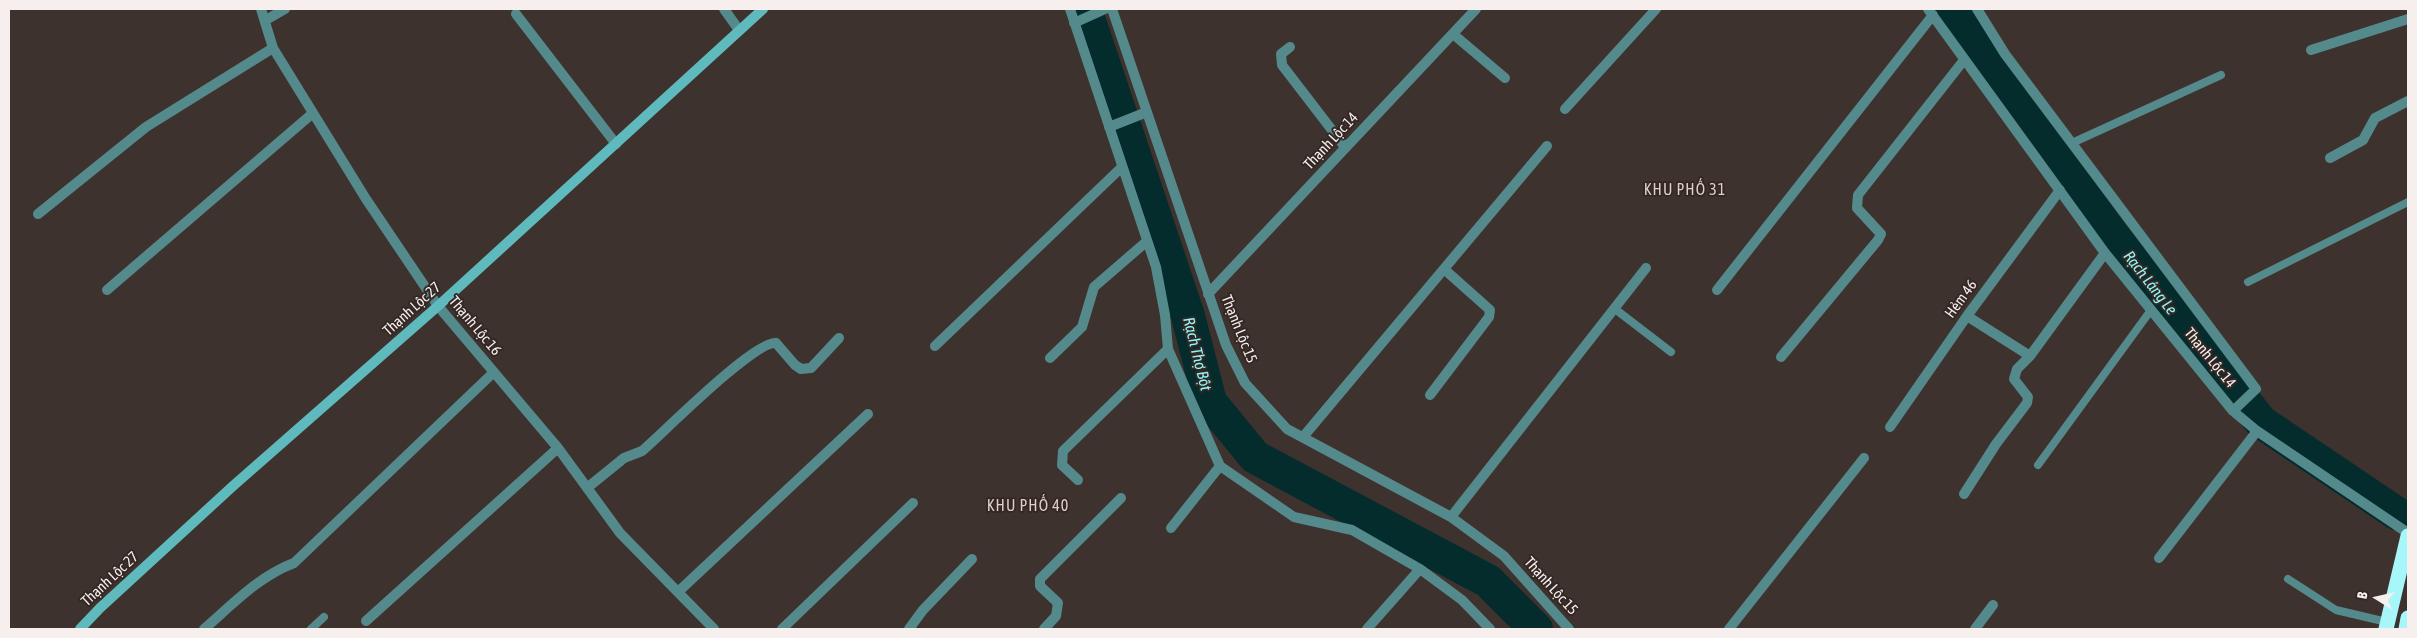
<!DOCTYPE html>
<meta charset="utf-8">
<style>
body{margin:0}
#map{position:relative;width:2417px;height:638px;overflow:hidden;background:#3e322f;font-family:"Asap Condensed",sans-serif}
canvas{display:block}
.frame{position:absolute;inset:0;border:10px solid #f7efed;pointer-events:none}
.north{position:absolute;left:2352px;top:573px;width:50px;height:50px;-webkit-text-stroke:4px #342825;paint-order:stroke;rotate:280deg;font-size:14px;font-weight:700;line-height:20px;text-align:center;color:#f7efed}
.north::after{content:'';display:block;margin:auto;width:18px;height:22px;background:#f7efed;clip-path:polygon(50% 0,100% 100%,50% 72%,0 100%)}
</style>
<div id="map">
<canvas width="2417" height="638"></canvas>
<div class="frame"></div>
<div class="north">B</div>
</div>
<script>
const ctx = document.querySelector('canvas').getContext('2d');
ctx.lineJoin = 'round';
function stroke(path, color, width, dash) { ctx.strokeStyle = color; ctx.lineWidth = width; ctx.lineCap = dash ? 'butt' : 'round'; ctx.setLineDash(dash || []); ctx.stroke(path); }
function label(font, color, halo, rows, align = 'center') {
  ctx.font = font + ' "Asap Condensed",sans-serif'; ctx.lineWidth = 4; ctx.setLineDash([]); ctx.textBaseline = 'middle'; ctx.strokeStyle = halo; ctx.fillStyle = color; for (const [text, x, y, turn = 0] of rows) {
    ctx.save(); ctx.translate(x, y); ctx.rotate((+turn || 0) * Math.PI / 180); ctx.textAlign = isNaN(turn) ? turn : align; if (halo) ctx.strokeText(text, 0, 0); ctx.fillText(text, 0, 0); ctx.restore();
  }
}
stroke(new Path2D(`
 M1085 9 1188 316 1210 402 1255 457 1488 581 1536 629
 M1950 9 2110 232 2261 422 2396 513`), '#052c2d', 34);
stroke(new Path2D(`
 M2072 143 2221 75
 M2248 282 2408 202
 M1615 309 1671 352
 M2038 465 2151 310
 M2288 579 2336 610 2387 622
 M311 629 324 617`), '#548a8c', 8);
stroke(new Path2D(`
 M261 9 273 48 366 199 438 306 558 448 620 533 714 629
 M724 9 739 30
 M1070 9 1156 267 1165 315 1168 349 1220 466 1294 517 1352 530 1420 569 1462 600 1490 629
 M1112 9 1226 345 1245 383 1287 429 1451 517 1504 556 1569 629
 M1928 9 2105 253 2233 411 2257 431 2408 533
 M1977 9 2005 54 2256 389 2233 411
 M516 14 616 144
 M266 20 285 9
 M1074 23 1105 9
 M1453 34 1505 78
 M1290 47 1281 54 1282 65 1345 147
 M2311 50 2408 19
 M1565 109 1656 9
 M1109 127 1147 112
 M2330 158 2363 140 2375 118 2408 101
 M38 214 146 127 273 48
 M107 290 313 113
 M1717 290 1933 15
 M1208 294 1476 9
 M1967 316 2030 356 2105 253
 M935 346 1122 167
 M1781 357 1878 240 1881 234 1857 208 1858 195 1964 60
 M1050 358 1082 327 1094 287 1146 242
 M1430 395 1489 317 1490 310 1444 269
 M1890 427 1967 316 2060 190
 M1303 437 1547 146
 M1078 480 1062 465 1063 451 1168 349
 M587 488 624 458 642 451C663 433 755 340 776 343L795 365 801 369 811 368 839 338
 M1964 494 1996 444 2027 403 2028 397 2014 379 2017 369 2030 356
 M1451 517 1646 268
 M1171 528 1220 466
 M2159 558 2257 431
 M678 592 868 414
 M366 621 558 448
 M204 629C232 605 259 576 294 563L494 372
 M782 629 913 503
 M909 629 923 610 972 559
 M1044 629 1056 616 1058 603 1040 586V579L1121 498
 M1367 629 1420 569
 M1729 629 1864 458
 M1975 629 1993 605`), '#548a8c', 10);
stroke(new Path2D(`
 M80 629 100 608 233 486 438 306 763 9`), '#5ebabd', 10);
stroke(new Path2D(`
 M2386 629 2408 536
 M2406 629 2408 618`), '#a7f6f9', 15);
label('15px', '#f7efed', '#342825', [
 ["Thạnh Lộc 14",1331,141,-47],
 ["Hẻm 46",1961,299,-54],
 ["Thạnh Lộc 27",412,309,-42],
 ["Thạnh Lộc 16",475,326,50],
 ["Thạnh Lộc 15",1239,329,68],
 ["Thạnh Lộc 14",2210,358,51],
 ["Thạnh Lộc 27",110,579,-43],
 ["Thạnh Lộc 15",1551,586,48]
]);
ctx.letterSpacing = '1px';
label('16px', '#decfca', '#342825', [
 ["KHU PHỐ 31",1685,190],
 ["KHU PHỐ 40",1028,506]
]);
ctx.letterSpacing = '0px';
label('italic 16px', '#8ef8fb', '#342825', [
 ["Rạch Láng Le",2150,283,52],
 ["Rạch Thợ Bột",1197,354,76]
]);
</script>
